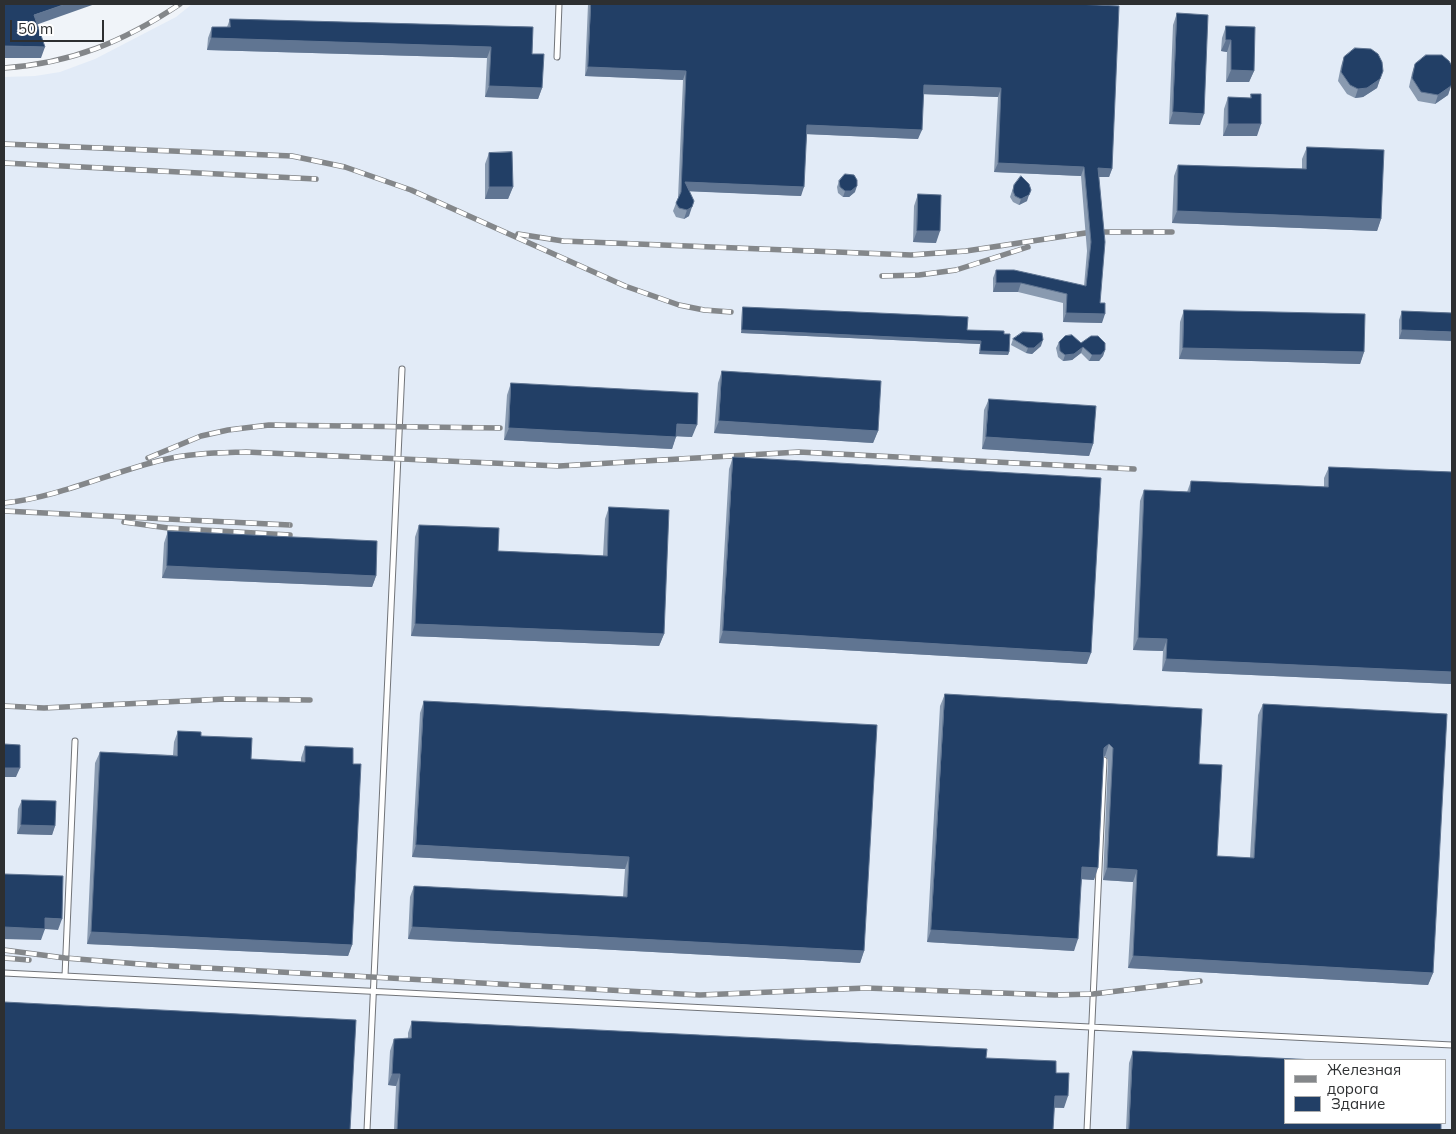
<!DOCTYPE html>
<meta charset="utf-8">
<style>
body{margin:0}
#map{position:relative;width:1456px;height:1134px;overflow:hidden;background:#f0f4f9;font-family:Mulish,sans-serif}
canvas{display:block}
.frame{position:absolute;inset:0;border:5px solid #2d2f31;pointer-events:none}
.legend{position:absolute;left:1284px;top:1059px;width:162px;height:65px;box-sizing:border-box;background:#fff;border:1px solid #abacad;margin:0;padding:6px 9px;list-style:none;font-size:15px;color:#2d2f31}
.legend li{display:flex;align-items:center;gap:10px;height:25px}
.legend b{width:25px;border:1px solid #abacad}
.scale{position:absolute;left:10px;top:20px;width:94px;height:22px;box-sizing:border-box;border:2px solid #2d2f31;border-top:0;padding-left:6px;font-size:15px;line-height:18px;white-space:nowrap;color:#2d2f31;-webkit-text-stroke:4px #fff;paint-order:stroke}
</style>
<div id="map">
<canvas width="1456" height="1134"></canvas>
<div class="frame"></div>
<ul class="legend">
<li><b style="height:6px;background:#84878a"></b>Железная дорога</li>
<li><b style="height:14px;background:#223f66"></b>Здание</li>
</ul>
<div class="scale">50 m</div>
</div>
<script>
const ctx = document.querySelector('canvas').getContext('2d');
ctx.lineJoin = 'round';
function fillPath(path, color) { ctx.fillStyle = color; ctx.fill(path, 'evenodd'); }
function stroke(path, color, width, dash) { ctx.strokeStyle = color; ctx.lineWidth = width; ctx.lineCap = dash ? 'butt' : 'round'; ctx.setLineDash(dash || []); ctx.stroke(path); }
fillPath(new Path2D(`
 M192 4H1452V1130H4V77L35 76 60 72 95 59 176 17ZM1285 1060H1445V1123H1285Z`), '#e2ebf7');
const lane = new Path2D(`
 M557 57 559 4
 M4 973 1452 1045
 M65 976 75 741
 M367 1130 402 369
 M1087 1130 1104 760`);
stroke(lane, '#72757a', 7);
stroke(lane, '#fff', 5);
const rail = new Path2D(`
 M4 68C72 63 123 42 180 4
 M4 144 292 156 345 167 411 190 625 286 679 305 704 310 731 312
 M4 163 316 179
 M518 234 563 241 911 255 966 251 1092 232H1172
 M882 276 919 275 956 270 1028 247
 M148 458 201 436 228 430 269 425 500 428
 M4 503C59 497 109 473 162 460 190 453 218 453 246 452L559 466 799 452 1134 469
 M4 511 290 525
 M124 522 168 528 290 535
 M4 706 44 708 225 699 310 700
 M4 950 65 958 152 965 700 995 866 988 1055 995 1093 994 1200 981
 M4 958 29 960`);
stroke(rail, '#84878a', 5.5);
stroke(rail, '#fff', 4, [11]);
fillPath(new Path2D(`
 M588 4H1075L1112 169 1109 177H1099L1100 303 1102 323 1063 322V303L1018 292H993V278L996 270 1084 286 1087 251 1081 176 994 172 998 97 923 94 918 139 807 134 801 196 690 191 689 216 684 219 676 217 673 211 678 198 683 80 585 76Z
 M1177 13 1200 125 1169 124 1173 25Z
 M230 19 533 27 532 54 542 88 538 99 485 97 487 58 207 50 208 38 212 27H227Z
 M1226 26 1254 71 1249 82H1226L1227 52 1221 51 1222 38Z
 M1344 57 1383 71 1377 88 1363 97 1355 98 1347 94 1338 81 1341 66Z
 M1415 64 1452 83 1448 95 1435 104 1418 101 1409 87 1412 73Z
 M1251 94 1257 136H1223L1224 109 1228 97 1250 98Z
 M1307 147 1381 219 1377 231 1172 223 1174 176 1178 165 1302 169V159Z
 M489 153 513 187 508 199H485V164Z
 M839 181 855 192 849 197H843L838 193 837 187Z
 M1014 185 1027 201 1019 205 1013 202 1010 197Z
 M918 194 936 243 913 242 914 206Z
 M743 307 1004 334 1009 352 1008 355 979 354 980 344 741 333 742 310Z
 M1184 310 1364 352 1360 364 1179 359 1180 322Z
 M1402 311 1452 313 1399 339V320Z
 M1013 339 1041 346 1032 354 1026 353 1011 345Z
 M1059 342 1081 343 1105 350 1103 356 1099 361H1089L1081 353 1072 360 1063 361 1058 357 1056 348Z
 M722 371 878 431 873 443 714 433 718 383Z
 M511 383 692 437 676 436 672 449 504 440 507 395Z
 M989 399 1093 444 1089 456 982 449 984 410Z
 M733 457 1087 664 719 643 729 469Z
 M1329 467 1452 472V684L1162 671 1163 651 1133 650 1140 501 1144 490 1187 492 1191 481 1324 487V478Z
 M609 507 664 634 659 646 411 636 415 537 419 525 498 551 603 556 605 519Z
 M168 531 376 576 372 587 162 578 164 543Z
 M945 694 1199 764 1217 856 1250 858 1258 715 1263 704 1433 973 1428 985 1128 968 1133 882 1103 880 1108 760 1105 756 1103 757 1094 880 1082 879 1074 951 927 942 940 706Z
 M424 701 864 951 860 963 408 939 410 897 414 886 623 897 625 869 412 857 420 713Z
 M178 731 201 736 251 759 301 762V758L305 746 353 764 352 945 348 956 87 944 95 763 100 752 173 755 174 742Z
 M22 800 55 826 52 835 17 834 18 809Z
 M412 1021 986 1058 1056 1073 1064 1108H1054L1053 1130H394L396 1086 388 1085 390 1051 394 1039 408 1038V1033Z
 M1133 1051 1441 1130H1126L1129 1063Z`), '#899ab0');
fillPath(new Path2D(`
 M66 4H95L30 27 34 15Z
 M211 38 491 47 487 58 207 50Z
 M1226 40H1231L1227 52 1221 51Z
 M4 46 45 47 41 58H4Z
 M588 67 686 71 683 80 585 76Z
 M1231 70 1254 71 1249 82H1226Z
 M1380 79 1377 88 1363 97 1355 98 1358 89Z
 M924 85 1001 88 998 97 920 94Z
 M489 86 542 88 538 99 485 97Z
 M1451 86 1448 95 1435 104 1438 95Z
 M1173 112 1204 114 1200 125 1169 124Z
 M1228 124H1261L1257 136H1223Z
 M807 125 922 130 918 139 804 134Z
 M998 163 1084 167 1081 176 994 172Z
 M1098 168 1112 169 1109 177H1095Z
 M685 182 804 187 801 196 682 191Z
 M857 186 855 192 849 197H843L845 191Z
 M489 187H513L508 199H485Z
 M1029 195 1027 201 1019 205 1021 199Z
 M692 207 689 216 684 219 687 210Z
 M1177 211 1381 219 1377 231 1172 223Z
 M917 231H940L936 243 913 242Z
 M996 283H1021L1018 292H993Z
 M1066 313 1105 314 1102 323 1063 322Z
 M742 330 981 341 980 344 741 333Z
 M1402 330 1452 332V341L1399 339Z
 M1043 340 1041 346 1032 354 1026 353 1028 348Z
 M1083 347 1081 353 1072 360 1063 361 1065 355Z
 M1183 348 1364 352 1360 364 1179 359Z
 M1105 350 1103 356 1099 361H1089L1092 355Z
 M980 351 1009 352 1008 355 979 354Z
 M719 421 878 431 873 443 714 433Z
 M677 424 697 425 692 437 672 436Z
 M509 428 676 437 672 449 504 440Z
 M986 437 1093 444 1089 456 982 449Z
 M167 566 376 576 372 587 162 578Z
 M415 624 664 634 659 646 411 636Z
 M723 631 1091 653 1087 664 719 643Z
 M1138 638 1167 639 1163 651 1133 650Z
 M1166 659 1452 672V684L1162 671Z
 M1109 744 1105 756 1100 760 1104 748Z
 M4 768H20L16 777H4Z
 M21 825 55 826 52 835 17 834Z
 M416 845 629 857 625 869 412 857Z
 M1082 867 1098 868 1094 880 1078 879Z
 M1107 868 1137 870 1133 882 1103 880Z
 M45 918 62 919 58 930 45 929 41 940 4 939V927Z
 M412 927 864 951 860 963 408 939Z
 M931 930 1078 939 1074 951 927 942Z
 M91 932 352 945 348 956 87 944Z
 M1133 956 1433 973 1428 985 1128 968Z
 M392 1074H400L396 1086 388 1085Z
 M1055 1096H1068L1064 1108 1051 1107Z`), '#607592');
const building = new Path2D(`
 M4 4H66L34 15 45 47 4 46Z
 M591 4H1075L1119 6 1112 169 1098 168 1105 242 1100 303H1105V314L1066 313 1067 294 1021 283H996V270H1014L1086 286 1091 242 1084 167 998 163 1001 88 924 85 922 130 807 125 804 187 685 182 694 201 692 207 687 210 679 208 676 203 681 192 686 71 588 67Z
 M1177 13 1208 15 1204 114 1173 112Z
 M230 19 533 27 532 54H544L542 88 489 86 491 47 211 38 212 27H230Z
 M1226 26 1255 27 1254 71 1231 70V40H1226Z
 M1355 48 1371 49 1378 54 1382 62 1383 71 1380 79 1367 88 1358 89 1350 85 1341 72 1344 57Z
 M1426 55H1442L1449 61 1452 66V83L1451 86 1438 95 1421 92 1412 78 1415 64Z
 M1251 94H1261V124H1228V97L1251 98Z
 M1307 147 1384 150 1381 219 1177 211 1178 165 1306 169Z
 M512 152 513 187H489V153Z
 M845 174 854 175 857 180V186L851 191H845L840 187 839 181Z
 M1021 176 1029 184 1031 190 1029 195 1021 199 1015 196 1013 191 1014 185Z
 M918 194 941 195 940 231H917Z
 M743 307 968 317 967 330 1004 331V334H1010L1009 352 980 351 981 341 742 330Z
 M1184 310 1365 314 1364 352 1183 348Z
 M1402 311 1452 313V332L1402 330Z
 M1023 332 1042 333 1043 340 1034 348H1028L1013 339Z
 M1072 335 1081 343 1091 336H1098L1105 343V350L1101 355H1092L1083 347 1074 354 1065 355 1060 351 1059 342 1065 336Z
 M722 371 881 381 878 431 719 421Z
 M511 383 698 393 697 425 677 424 676 437 509 428Z
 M989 399 1096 406 1093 444 986 437Z
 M733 457 1101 478 1091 653 723 631Z
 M1329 467 1452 472V672L1166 659 1167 639 1138 638 1144 490 1190 492 1191 481 1328 487Z
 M609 507 669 510 664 634 415 624 419 525 499 528 498 551 607 556Z
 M168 531 377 541 376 576 167 566Z
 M945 694 1202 709 1199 764 1222 765 1217 856 1254 858 1263 704 1447 714 1433 973 1133 956 1137 870 1107 868 1113 748 1109 744 1104 748 1098 868 1082 867 1078 939 931 930Z
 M424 701 877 725 864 951 412 927 414 886 627 897 629 857 416 845Z
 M178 731 201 732V736L252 738 251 759 305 762V746L353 748V764H361L352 945 91 932 100 752 177 756Z
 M4 744 20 745V768H4Z
 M22 800 56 801 55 826 21 825Z
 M4 874 63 876 62 919 45 918V929L4 927Z
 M4 1002 356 1020 350 1130H4Z
 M412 1021 987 1049 986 1058 1056 1061V1073H1069L1068 1096H1055L1053 1130H397L400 1074H392L394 1039 411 1038Z
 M1133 1051 1316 1060H1285V1123H1441V1130H1129Z`);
fillPath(building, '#223f66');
stroke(building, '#607592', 1);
</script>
